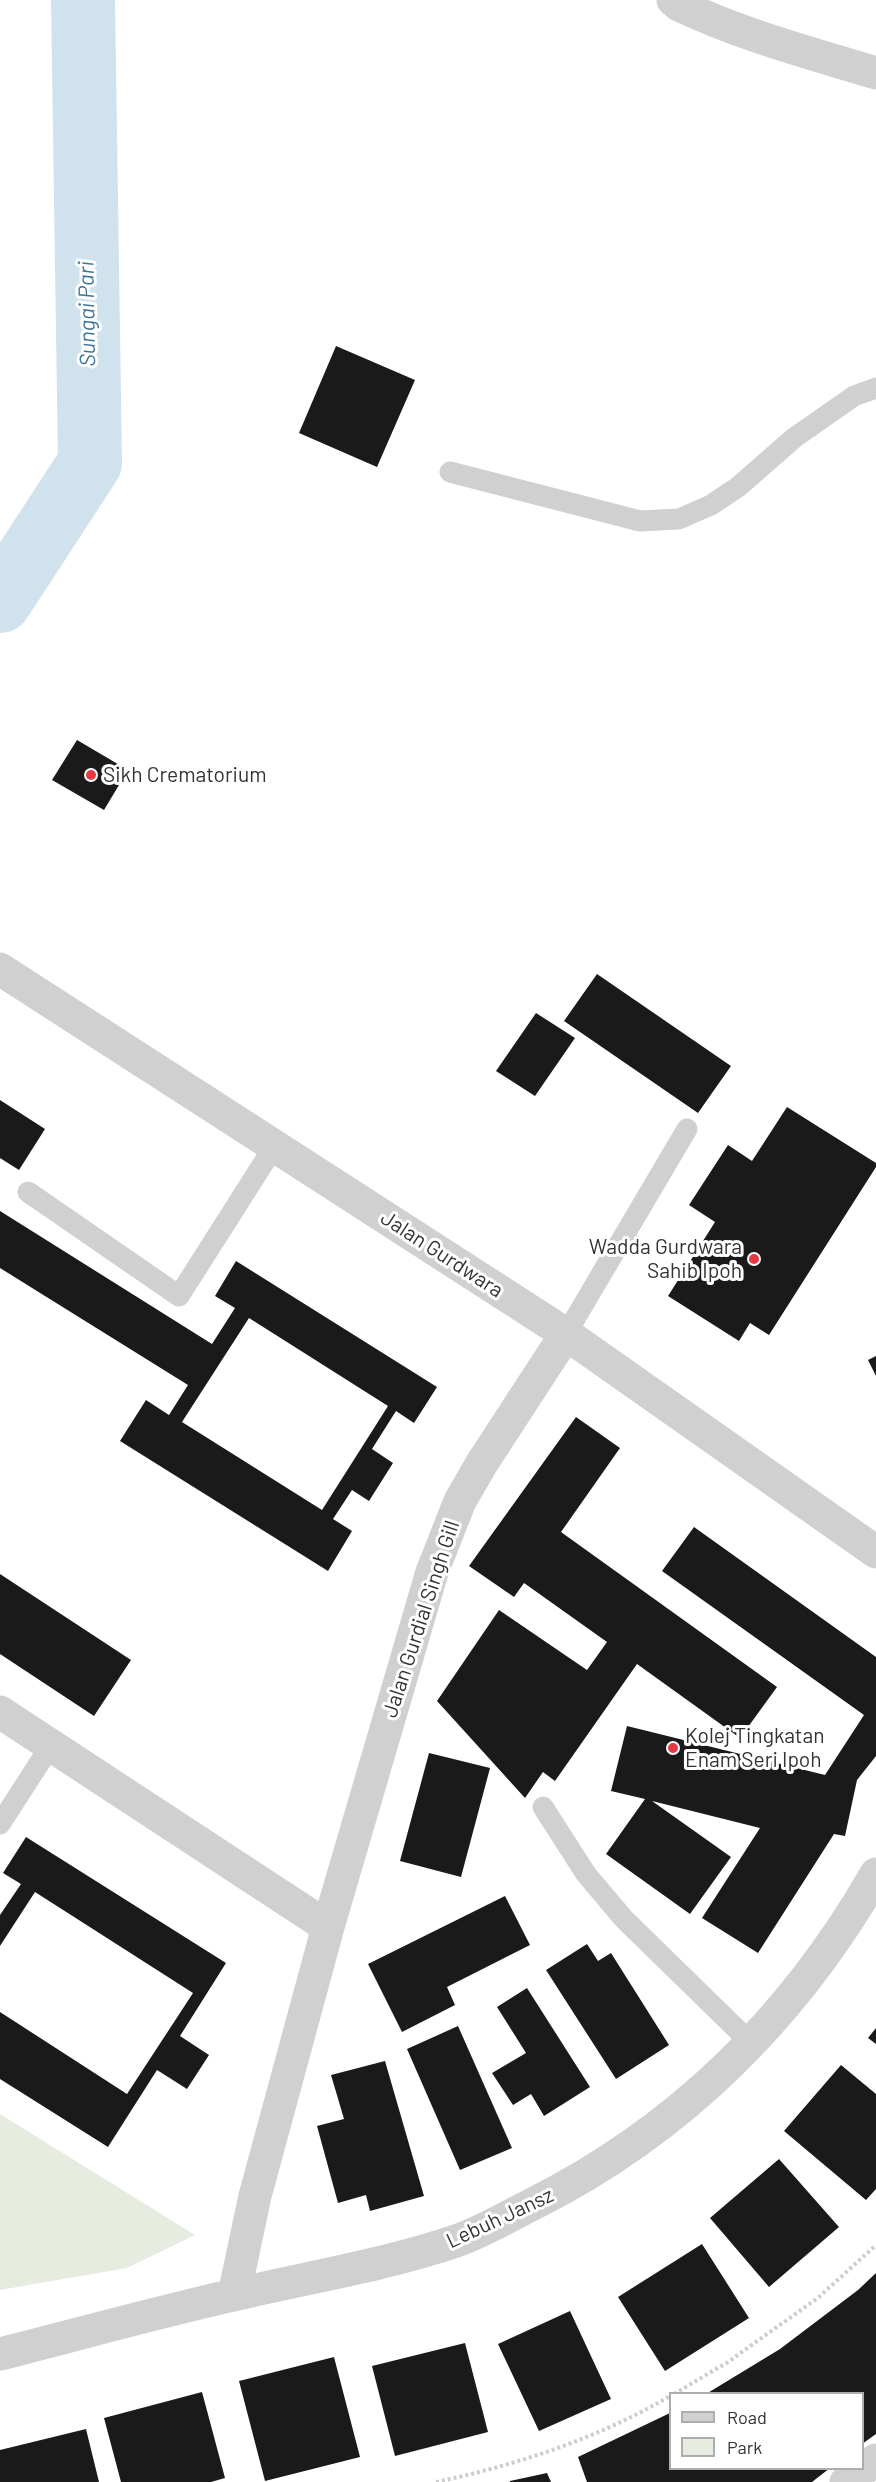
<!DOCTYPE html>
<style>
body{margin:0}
#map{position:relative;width:876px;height:2482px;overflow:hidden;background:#fff;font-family:Barlow,sans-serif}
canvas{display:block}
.legend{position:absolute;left:669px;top:2392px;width:195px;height:78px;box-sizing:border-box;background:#fff;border:2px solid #adadad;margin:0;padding:8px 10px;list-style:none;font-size:18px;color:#333}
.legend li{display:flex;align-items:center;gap:12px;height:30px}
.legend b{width:30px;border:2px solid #adadad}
</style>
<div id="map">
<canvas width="876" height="2482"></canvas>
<ul class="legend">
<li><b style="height:8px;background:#d0d0d0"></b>Road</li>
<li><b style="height:16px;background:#e6ecdf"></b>Park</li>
</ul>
</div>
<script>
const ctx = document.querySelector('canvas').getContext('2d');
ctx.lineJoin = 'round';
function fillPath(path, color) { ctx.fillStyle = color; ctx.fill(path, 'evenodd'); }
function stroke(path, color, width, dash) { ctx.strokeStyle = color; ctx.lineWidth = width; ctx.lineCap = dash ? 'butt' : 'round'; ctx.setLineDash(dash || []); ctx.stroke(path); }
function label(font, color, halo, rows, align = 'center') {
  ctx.font = font + ' Barlow,sans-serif'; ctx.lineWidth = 6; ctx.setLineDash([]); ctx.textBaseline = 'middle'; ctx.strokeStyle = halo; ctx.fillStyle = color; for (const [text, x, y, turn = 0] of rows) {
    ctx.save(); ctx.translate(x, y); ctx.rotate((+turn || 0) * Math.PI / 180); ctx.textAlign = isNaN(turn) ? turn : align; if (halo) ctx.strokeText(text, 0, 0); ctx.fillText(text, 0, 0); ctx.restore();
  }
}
fillPath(new Path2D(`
 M0 2114 195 2235 127 2268 0 2290Z`), '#e6ecdf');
stroke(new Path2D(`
 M0 601 90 463 83 0`), '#cfe2ee', 64);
fillPath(new Path2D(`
 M336 346 415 380 377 467 299 433Z
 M77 740 128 770 104 810 52 780Z
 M597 974 731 1066 698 1113 564 1021Z
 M536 1013 575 1038 535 1096 496 1071Z
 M0 1100 45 1129 19 1170 0 1158Z
 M787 1107 876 1163V1167L769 1335 750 1323 739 1341 668 1296 715 1222 689 1205 728 1145 752 1161Z
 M0 1211 212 1344 235 1308 215 1296 236 1261 437 1387 414 1423 396 1411 372 1449 393 1463 369 1501 352 1490 333 1519 352 1531 328 1571 120 1441 146 1400 169 1415 188 1385 0 1268ZM249 1318 388 1406 322 1510 182 1422Z
 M876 1356V1376L868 1360Z
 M576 1417 620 1448 561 1532 777 1687 740 1738 637 1664 555 1781 543 1772 525 1798 437 1701 499 1610 587 1670 607 1642 524 1583 514 1597 469 1566Z
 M694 1527 876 1657V1756L857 1780 845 1836 834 1834 758 1953 702 1918 760 1828 652 1801 731 1857 690 1914 606 1854 645 1799 611 1791 627 1726 825 1775 864 1715 662 1571Z
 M0 1574 131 1660 94 1716 0 1654Z
 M429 1753 490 1768 461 1877 400 1861Z
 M26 1837 226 1963 180 2036 209 2055 187 2089 157 2070 108 2147 0 2079V2012L127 2094 193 1993 35 1892 0 1946V1915L21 1884 3 1873Z
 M505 1896 530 1945 447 1987 455 2005 402 2032 368 1964Z
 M587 1944 598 1961 611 1953 669 2045 616 2079 546 1970Z
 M527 1988 590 2087 544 2116 531 2094 513 2105 492 2073 526 2053 497 2007Z
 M458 2026 512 2148 460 2170 407 2049Z
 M876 2028V2044L868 2038Z
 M385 2061 424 2196 370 2211 366 2195 338 2203 317 2126 344 2119 331 2075Z
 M841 2065 876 2094V2189L866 2200 784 2131Z
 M779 2159 839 2227 769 2287 710 2218Z
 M702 2244 749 2318 665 2371 618 2297Z
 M876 2273V2434L862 2444V2394H706L780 2349 858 2290Z
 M570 2311 611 2399 539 2431 498 2344Z
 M465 2343 488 2432 395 2456 372 2366Z
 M334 2357 360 2457 265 2481 239 2381Z
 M202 2392 225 2478 211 2482H121L104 2418Z
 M670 2413V2468H830L812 2482H587L578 2457Z
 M86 2429 99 2482H0V2450Z
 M547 2473 551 2482H510V2481Z`), '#1a1a1a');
stroke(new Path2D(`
 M674 2394 728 2362 819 2297 876 2245
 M436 2482C517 2465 599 2438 670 2396`), '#cdcdcd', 4, [3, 3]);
stroke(new Path2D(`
 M450 472 640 521 679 519 711 505 738 487 794 438 854 396 876 388
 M28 1192 179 1296 275 1145
 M566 1334 687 1129
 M543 1807 586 1874 624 1919 752 2044
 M0 1824 51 1745`), '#d0d0d0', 21);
stroke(new Path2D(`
 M673 0 679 5C745 36 807 52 876 73
 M0 1712 328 1927
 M234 2295 255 2196 328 1927 432 1572 460 1501 482 1463 566 1334
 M0 2354C79 2334 158 2312 238 2294 310 2277 385 2265 456 2241 482 2232 507 2217 531 2205 679 2131 794 2017 876 1874
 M846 2482 876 2460`), '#d0d0d0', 33);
stroke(new Path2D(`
 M0 969 566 1334 876 1552`), '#d0d0d0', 33);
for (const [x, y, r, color] of [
 [91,775,6,"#e63946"],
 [754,1259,6,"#e63946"],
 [673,1748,6,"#e63946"]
]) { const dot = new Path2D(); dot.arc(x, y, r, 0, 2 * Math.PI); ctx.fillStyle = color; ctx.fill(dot); stroke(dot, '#fff', 2); }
label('21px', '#333', '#fff', [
 ["Sikh Crematorium",103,775],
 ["Wadda Gurdwara",742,1247,"right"],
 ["Sahib Ipoh",742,1271,"right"],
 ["Kolej Tingkatan",685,1736],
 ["Enam Seri Ipoh",685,1760]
], 'left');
label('21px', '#333', '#fff', [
 ["Jalan Gurdwara",442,1254,33],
 ["Jalan Gurdial Singh Gill",421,1619,-72],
 ["Lebuh Jansz",500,2218,-25]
]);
label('italic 22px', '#3f7597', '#fff', [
 ["Sungai Pari",87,314,-91]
]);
</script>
